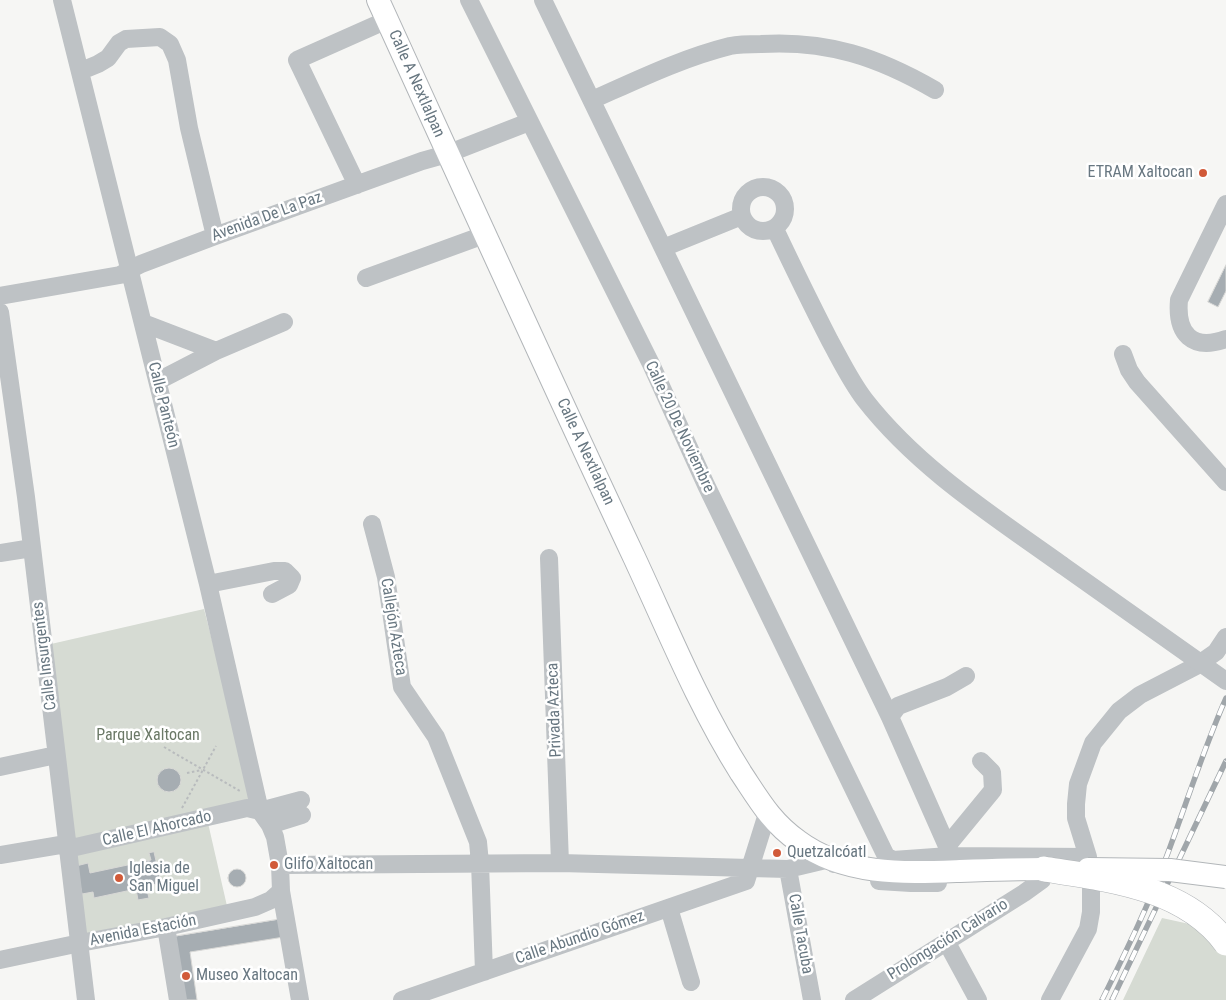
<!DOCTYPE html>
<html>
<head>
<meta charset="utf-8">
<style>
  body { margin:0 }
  canvas { display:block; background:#f6f6f4 }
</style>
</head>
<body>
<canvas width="1226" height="1000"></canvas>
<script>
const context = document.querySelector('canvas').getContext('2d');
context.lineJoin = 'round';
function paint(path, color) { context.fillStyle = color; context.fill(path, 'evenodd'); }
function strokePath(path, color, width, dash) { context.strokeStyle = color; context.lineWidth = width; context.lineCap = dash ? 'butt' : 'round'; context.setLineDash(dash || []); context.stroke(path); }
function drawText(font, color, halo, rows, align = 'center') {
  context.font = font + ' "Roboto Condensed",sans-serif'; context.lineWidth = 5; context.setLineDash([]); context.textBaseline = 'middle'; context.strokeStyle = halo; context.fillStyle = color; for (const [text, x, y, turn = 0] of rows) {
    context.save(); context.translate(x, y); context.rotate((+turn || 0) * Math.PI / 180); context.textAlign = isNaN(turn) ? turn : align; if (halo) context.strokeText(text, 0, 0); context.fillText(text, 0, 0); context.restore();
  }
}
paint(new Path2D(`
  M204 609 253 800 73 841 51 644Z
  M208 823 227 906 84 935 73 855Z
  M1162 918 1226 932V1000H1123Z`), '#d6dbd3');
const building = new Path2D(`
  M1226 265V291L1218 307 1208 302Z
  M157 780a12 12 0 1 1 24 0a12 12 0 1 1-24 0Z
  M154 852 161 883 164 885 165 889 153 884 146 886 149 898 138 900 136 889 94 898 93 892 82 894 76 866 88 863 90 873 151 860 149 853Z
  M228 878a9 9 0 1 1 18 0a9 9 0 1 1-18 0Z
  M282 919 284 937 190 952 197 1000H182L172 937Z`);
paint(building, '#a6adb2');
strokePath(building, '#d8d8d6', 1);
const major = new Path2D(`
  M378 0C463 186 547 372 634 557 668 630 698 705 741 773 759 800 771 822 798 841 845 876 905 873 960 871 988 870 1016 869 1044 869`);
strokePath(major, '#b2b6b9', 24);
strokePath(new Path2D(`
  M164 747 240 791
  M187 773 202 770
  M182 808 216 746`), '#b8bbbd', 2, [2.5, 2.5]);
strokePath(new Path2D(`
  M62 0 208 584 260 811 301 800
  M469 0 651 364 706 485 886 856 893 860 949 856 1088 857
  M543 0 890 717 947 846 949 856
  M81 71 98 64 108 58 119 43 126 39 160 37 170 44 177 60 189 128 215 236
  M592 100C637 80 682 58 730 46 740 44 751 44 761 44 827 40 878 57 935 90
  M357 185 297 60 387 20
  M741 209a22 22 0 1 1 44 0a22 22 0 1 1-44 0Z
  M1226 204 1179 300C1176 334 1192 351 1226 339
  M775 229C793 267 811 304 830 341 841 361 851 382 865 400 918 468 992 515 1062 565
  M663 248 742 216
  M366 278 484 235
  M0 296 120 275 141 264 215 236 422 161 447 154 529 122
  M0 312 26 497 86 1000
  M143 323 216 351
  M1123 354 1129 370 1137 382 1226 482
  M158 381 216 351 284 322
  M372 524 386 577 402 687 436 737 478 842 480 863 484 972
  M0 553 32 548
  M549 558 560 863
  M208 584 274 571H285L292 578 289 585 272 594
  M890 717 898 706 947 687 966 676
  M0 767 56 755
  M270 825 302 815
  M947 846 993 790 992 772 981 761
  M67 849 247 808 260 811 270 825 275 837 280 865 281 891 300 1000
  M0 855 66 844
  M280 865 560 863 788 869 830 859 834 864
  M788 869 812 1000
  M879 881 911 883H938
  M669 908 691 982
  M166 927 178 1000
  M946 941 978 1000
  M0 960 80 943 166 927 255 907 271 900 281 891
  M402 1000 746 881 767 814
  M854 1000 1024 893 1042 880
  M1050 1000 1088 929 1091 912V879L1088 857 1076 818V804L1078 784 1093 743 1119 711 1140 695 1196 666 1216 652 1226 637`), '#bec2c5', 18);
strokePath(major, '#fff', 22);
const rail = new Path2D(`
  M1102 1000C1125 953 1148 907 1166 858 1186 805 1203 750 1226 698
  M1112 1000 1226 761`);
strokePath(rail, '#a0a6aa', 5.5);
strokePath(rail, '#fff', 4, [11]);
const majorBridge = new Path2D(`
  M1088 869 1170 870 1226 877`);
const highwayBridge = new Path2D(`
  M1044 869C1108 879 1185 887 1226 943`);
strokePath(majorBridge, '#b2b6b9', 24, []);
strokePath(highwayBridge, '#b1b5b8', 26, []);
strokePath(new Path2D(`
  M1062 565 1226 681`), '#bec2c5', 18);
strokePath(majorBridge, '#fff', 22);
strokePath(highwayBridge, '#fff', 25);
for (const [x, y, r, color] of [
  [1203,173,5,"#d15a39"],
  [777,853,5,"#d15a39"],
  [274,865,5,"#d15a39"],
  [119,878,5,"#d15a39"],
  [186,976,5,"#d15a39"]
]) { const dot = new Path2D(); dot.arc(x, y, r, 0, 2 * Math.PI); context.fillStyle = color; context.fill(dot); strokePath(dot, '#fff', 2); }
drawText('16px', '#687781', '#fff', [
  ["Calle A Nextlalpan",416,84,66],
  ["Avenida De La Paz",267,217,-20],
  ["Calle Panteón",163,405,76],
  ["Calle 20 De Noviembre",679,427,65],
  ["Calle A Nextlalpan",585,452,65],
  ["Callejón Azteca",393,627,81],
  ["Calle Insurgentes",45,656,-97],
  ["Privada Azteca",555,710,-92],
  ["Calle El Ahorcado",157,829,-13],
  ["Avenida Estación",143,931,-11],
  ["Calle Tacuba",800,934,80],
  ["Calle Abundio Gómez",580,938,-19],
  ["Prolongación Calvario",948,940,-32]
]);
drawText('16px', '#687781', '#fff', [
  ["ETRAM Xaltocan",1193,173,"right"],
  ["Quetzalcóatl",787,853],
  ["Glifo Xaltocan",284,865],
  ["Iglesia de",129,869],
  ["San Miguel",129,887],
  ["Museo Xaltocan",196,976]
], 'left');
drawText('16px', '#6b7967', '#fff', [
  ["Parque Xaltocan",148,736]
]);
</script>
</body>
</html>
